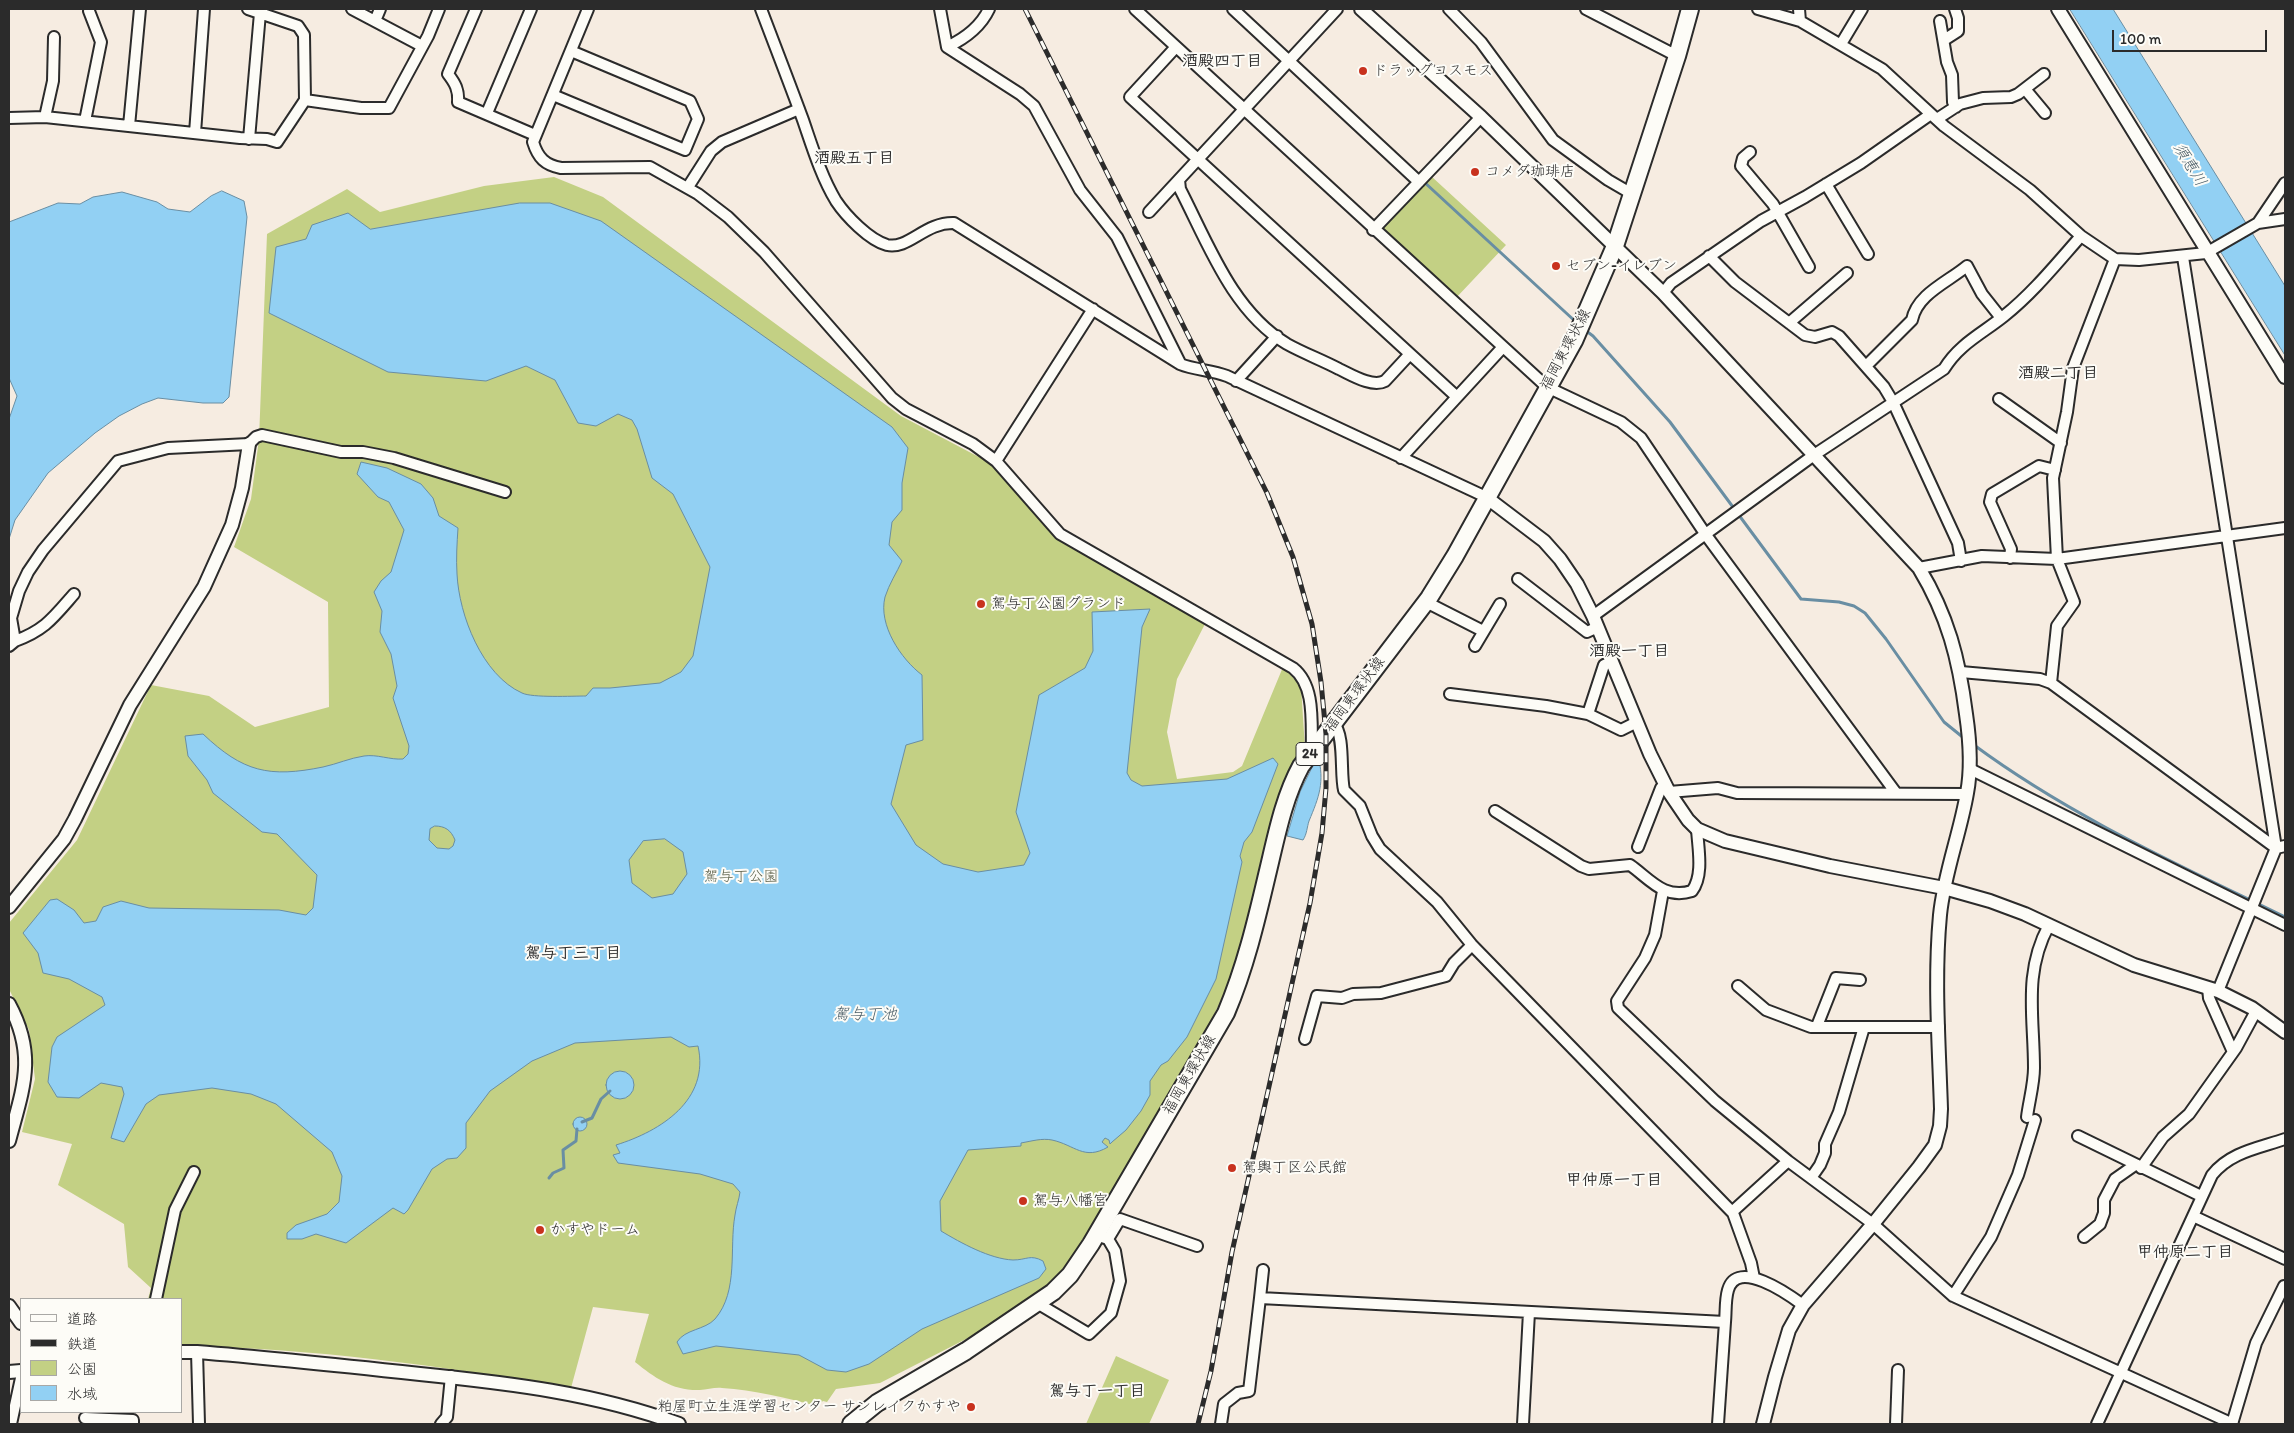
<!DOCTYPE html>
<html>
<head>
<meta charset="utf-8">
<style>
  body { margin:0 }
  #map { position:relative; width:2294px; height:1433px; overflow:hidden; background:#f6ece1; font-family:Itim,"Klee One",sans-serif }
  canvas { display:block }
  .frame { position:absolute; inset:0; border:10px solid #2b2b2b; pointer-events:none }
  .legend { position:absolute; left:20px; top:1298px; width:162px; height:115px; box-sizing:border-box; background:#fdfcf7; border:1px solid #a9a8a5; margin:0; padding:6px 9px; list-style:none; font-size:15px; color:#2b2b2b }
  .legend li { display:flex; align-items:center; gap:10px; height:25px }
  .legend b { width:25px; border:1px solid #a9a8a5 }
  .scale { position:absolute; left:2112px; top:30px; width:155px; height:22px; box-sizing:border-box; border:2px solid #2b2b2b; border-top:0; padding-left:6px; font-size:15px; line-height:18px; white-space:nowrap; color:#2b2b2b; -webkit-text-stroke:4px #fdfcf7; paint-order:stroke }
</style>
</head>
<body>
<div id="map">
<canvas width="2294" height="1433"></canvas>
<div class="frame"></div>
<ul class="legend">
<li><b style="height:6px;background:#fdfcf7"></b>道路</li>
<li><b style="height:6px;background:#2b2b2b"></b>鉄道</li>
<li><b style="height:14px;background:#c3d084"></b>公園</li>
<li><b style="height:14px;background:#92d0f3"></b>水域</li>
</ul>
<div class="scale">100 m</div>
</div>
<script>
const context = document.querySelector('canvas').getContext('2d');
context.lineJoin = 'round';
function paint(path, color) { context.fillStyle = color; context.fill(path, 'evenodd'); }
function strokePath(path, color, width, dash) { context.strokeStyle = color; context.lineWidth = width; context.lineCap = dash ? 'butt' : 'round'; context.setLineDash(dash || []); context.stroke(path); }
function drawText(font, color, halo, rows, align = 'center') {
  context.font = font + ' Itim,"Klee One",sans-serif'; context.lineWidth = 4; context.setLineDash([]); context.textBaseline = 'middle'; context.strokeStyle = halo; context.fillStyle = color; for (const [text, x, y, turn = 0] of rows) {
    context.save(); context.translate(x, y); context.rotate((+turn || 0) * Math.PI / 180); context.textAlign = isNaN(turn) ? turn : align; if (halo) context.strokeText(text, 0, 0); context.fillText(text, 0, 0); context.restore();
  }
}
paint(new Path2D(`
  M1431 176 1506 245 1455 299 1381 230Z
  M554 177 603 197 901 416 994 465 1058 536 1207 620 1177 679 1167 732 1177 779 1233 772 1242 766 1283 667 1301 686 1305 749 1237 966 1194 1057 1088 1240 1052 1286 1015 1314 880 1383 836 1389 827 1402 823 1401 817 1406C786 1398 754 1390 722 1388 715 1387 707 1390 700 1390 673 1391 655 1378 635 1362L649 1314 593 1307 571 1388C442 1366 312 1348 181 1346V1299H148L151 1288 128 1267 124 1224 58 1185 72 1144 22 1132 35 1079 29 1030 9 989V923L77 840 151 685 209 696 255 727 329 707 328 602 234 547 251 499 259 439 267 234 347 189 380 212 484 186Z
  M1116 1356 1169 1380 1149 1424H1086Z`), '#c3d084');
const water = new Path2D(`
  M2070 9H2113L2285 286V355Z
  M222 191 244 201 247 217 229 397 223 403H203L158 398 142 404 119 416 95 433 48 473 15 520 9 539V419L17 396 9 378V222L58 203 80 204 93 197 122 192 157 202 168 209 190 212 211 196Z
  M520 203H550L601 221 892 427 908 448 902 483V510L892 522 889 545 902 561C897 572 889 584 885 597 878 625 901 659 922 675L923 740 906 745 891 804 916 845 943 864 978 872 1024 865 1030 853 1016 812 1039 695 1085 668 1093 651 1092 612 1150 609 1142 627 1127 773 1131 780 1142 786 1227 779 1273 758 1278 764 1252 832 1244 842 1240 856 1242 862 1216 979 1187 1037 1168 1061 1161 1065 1150 1081V1095L1141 1111 1126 1130 1112 1142 1110 1144 1109 1140 1105 1138 1102 1142 1108 1147C1084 1161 1075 1145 1052 1140 1042 1138 1032 1141 1021 1143V1146L968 1150 940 1201 941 1231C961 1243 990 1259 1013 1260 1027 1260 1030 1254 1043 1261L1046 1269 1039 1278 922 1329 869 1364 846 1372 827 1370 799 1355 716 1346 683 1354 677 1342C685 1329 705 1330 715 1319 739 1291 729 1248 735 1215 736 1207 739 1200 740 1192L733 1184 700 1174 618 1163 613 1155 620 1153 616 1145C661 1131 710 1100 698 1046L689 1047 671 1037 575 1043 532 1061 490 1091 466 1123V1148L457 1158 447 1159 432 1169 408 1210 404 1214 393 1208 346 1243 316 1234 302 1239H287V1233L296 1225 327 1214 339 1202 342 1176 332 1152 276 1104 251 1094 212 1088 159 1095 146 1104 124 1142 111 1138 124 1094 122 1087 101 1083 79 1098 57 1097 48 1082 52 1047 57 1037 105 1005 102 997 69 979 43 973 38 953 23 933 50 900 57 899 74 910 84 923 96 921 103 907 121 901 149 908 279 910 306 915 313 908 317 875 277 834 262 832 213 793 207 780 188 756 185 736 203 734C243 772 269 778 323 767 337 764 350 758 364 756 377 754 390 760 403 759L408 754 409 746 393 698 397 686 391 654 380 632 382 611 374 592 381 581 391 572 404 530 389 502 378 497 357 474 361 462 387 468 421 484 433 498 439 516 458 528C457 543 456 559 457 574 459 615 482 675 522 693 532 698 573 696 586 696L593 688H610L660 683 681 672 693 656 710 567 673 494 652 478 637 429 632 420 618 414 596 426 578 423 555 380 526 366 486 381 388 372 269 313 276 247 306 239 312 225 348 213 370 229ZM435 826C445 826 451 830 455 840L453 846 449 849 437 848 429 840 430 829ZM665 839 683 852 687 874 673 894 652 898 632 883 629 860 643 841Z
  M1318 756C1325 782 1319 797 1309 821 1307 827 1307 834 1303 840L1287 836 1300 792Z
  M606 1085a14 14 0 1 1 28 0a14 14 0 1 1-28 0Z
  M573 1124a7 7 0 1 1 14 0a7 7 0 1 1-14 0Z`);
paint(water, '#92d0f3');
strokePath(water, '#698ea3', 1);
strokePath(new Path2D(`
  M1423 181 1577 323
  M1585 330 1593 336 1670 422 1801 599 1839 602 1854 606 1865 613 1886 639 1944 722 1965 739
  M1974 745C2070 816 2179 865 2285 917
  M582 1122 592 1118 601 1099 610 1091
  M549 1178 553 1173 564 1168 563 1150 576 1141 577 1129`), '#698ea3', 3);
const minor = new Path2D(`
  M248 9 298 26 304 35 305 100
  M352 9 422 46
  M476 9 448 74C455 83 459 90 458 102L535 135
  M588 9 533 142C538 158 545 165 561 168L650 167 698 194 728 217 764 252 892 398 906 409 973 444 996 461 1060 534 1293 668C1316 686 1311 724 1312 751
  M761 9C775 46 789 82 803 120 812 146 821 176 836 201 846 216 869 240 887 245 908 250 925 222 954 223L1180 364C1195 370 1211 370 1227 376L1486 497
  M940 9 947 47 1020 94 1034 106 1080 190 1117 237 1180 363
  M1135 9 1547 387 1621 422 1641 438 1706 535 1896 793
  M1233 9 1419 182
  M1449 9 1481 42 1553 140 1608 180 1632 194
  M1586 9 1677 56
  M1758 9 1800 21 1882 69 1944 126 2030 190 2081 236 2115 259 2139 260 2206 253 2258 223 2285 219
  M1799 9 1800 21
  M375 21 380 9
  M1940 21 1947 62 1952 75 1953 102 1956 107
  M1944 40 1958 31V18L1955 9
  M1841 44 1862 9
  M947 47C964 39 981 26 989 9
  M1176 47 1130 97 1457 397
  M2025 89 2045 113
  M553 95 685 150 698 119 690 101 571 51
  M487 113 531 9
  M45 117 53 81 54 37
  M9 118 45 117 240 138 267 139 277 142 305 100 361 108H389L428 36 439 9
  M1937 119 1960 104 1983 98 2011 97 2018 94 2044 74
  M85 121 101 42 89 11
  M129 126 140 9
  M195 133 204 9
  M249 139 260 13
  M1750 152 1743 158 1741 166 1773 204 1809 267
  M1179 180 1180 189C1208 243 1232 311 1287 344 1303 353 1322 360 1339 369 1350 374 1372 388 1385 381L1410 354
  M1826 184 1868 254
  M688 187 711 151 722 142 799 109
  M1149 212 1337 9
  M2258 223 2285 183
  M1373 230 1481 117
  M1709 256 1735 282 1805 335 1815 337 1832 332 1839 336 1884 387 1893 402 1958 543 1961 561
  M2183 257 2276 848 2218 991
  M1663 293 1671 283 1761 221 1805 197 1861 163 1931 114
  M1789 323 1847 273
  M1866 366 1912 320C1917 294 1948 282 1967 266L1982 294 2001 318
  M1236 381 1277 336
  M1999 399 2061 443
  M1401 458 1503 347
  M996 461 1093 309
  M2010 558 2011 549 1990 502 1992 494 2039 466 2055 470
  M1919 568 1982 556 2057 559 2285 528
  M1518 579 1587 632 1598 627
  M1426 602 1483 631
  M1593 616 1814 455 1944 369C1959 344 1983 333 2004 316 2033 293 2057 263 2081 236
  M15 641C45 630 53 618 74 594
  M9 646 15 641 11 618 19 591 28 572 43 550 118 461 168 448 249 444 256 437 262 435 341 452H363L394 458 505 492
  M1475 646 1500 604
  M1961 672 2040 679 2051 683 2276 848 2285 846
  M2051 683 2057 626 2074 602 2057 559 2053 478 2067 412 2073 368 2115 259
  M1450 694 1546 706 1588 714 1621 730 1637 722
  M1588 714 1604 665 1611 662
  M1334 724C1345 735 1340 774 1344 790L1360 806 1372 836 1380 849 1437 902 1472 945 1733 1213 1751 1263 1754 1278
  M1970 769 2285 925
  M1669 792 1718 788 1737 793 1967 794
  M1495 811 1581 866 1589 869 1630 865C1650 879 1664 900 1692 891 1704 875 1698 848 1697 829
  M1638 847 1661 788 1665 785
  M1663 891 1655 935 1645 958 1617 1001 1618 1008 1715 1101 1788 1161 1873 1224 1953 1296 2233 1424
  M1738 986 1766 1010 1811 1027H1939
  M2208 988 2209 998 2233 1052
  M1817 1026 1836 978 1860 980
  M1305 1039 1317 996 1342 998 1353 994 1381 993 1446 976 1454 963 1472 945
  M2027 1117C2029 1101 2034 1084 2034 1068 2034 1016 2023 973 2049 925
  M2078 1136 2201 1196
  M2141 1168 2163 1137 2189 1114 2236 1048 2256 1011
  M1811 1178 1820 1165 1825 1153V1144L1839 1112 1864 1027
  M1732 1212 1788 1161
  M2193 1216 2285 1259
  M2084 1237 2100 1224 2104 1213V1200L2115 1179 2135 1165
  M1108 1239 1120 1219 1197 1246
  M1953 1296 1991 1237 2018 1175 2035 1120
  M1260 1298 1263 1270
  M156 1299 175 1210 194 1172
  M1037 1303 1089 1334 1111 1313 1120 1281 1115 1251 1108 1239 1096 1235
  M197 1352 199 1424
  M85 1418 133 1420V1424
  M11 1424 21 1378
  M441 1424 447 1417 451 1376
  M1221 1424 1224 1404 1238 1393 1249 1391 1260 1298 1725 1322C1726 1312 1725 1300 1728 1290 1737 1258 1788 1294 1803 1305
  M1523 1424 1529 1312
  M1718 1424 1725 1322
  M1896 1424 1898 1370
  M2097 1424 2212 1175C2230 1152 2259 1148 2285 1139
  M2232 1424 2256 1343 2284 1286H2285`);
const tertiary = new Path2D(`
  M1361 9 1481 117 1663 293 1919 568C1948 616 1959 659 1966 714 1970 741 1972 767 1967 793 1960 834 1944 874 1940 915 1934 979 1939 1045 1941 1109L1940 1126 1935 1145 1919 1167 1873 1224 1803 1305 1789 1330 1775 1377 1763 1424
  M2058 9 2285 377
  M1486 497 1544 541 1560 559 1577 584 1593 616 1650 754 1669 792 1688 820 1697 829 1725 841 1830 866 1944 888 1990 901 2025 914 2134 965 2218 991 2252 1008 2285 1032
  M9 907 64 839 75 819 130 705 204 587 232 525 242 488 249 444
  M9 1004C37 1056 23 1088 9 1141
  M9 1306 21 1323
  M181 1352H197C272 1358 346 1366 420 1374 508 1383 595 1393 679 1424
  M9 1372 21 1371`);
const primary = new Path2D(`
  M851 1424 877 1403 966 1351 1053 1292 1070 1275 1091 1244 1226 1013C1245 968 1256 922 1267 875 1276 838 1283 799 1301 766L1429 598 1455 556 1574 341 1615 246 1677 56 1690 9`);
strokePath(minor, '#2b2b2b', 14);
strokePath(tertiary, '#2b2b2b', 16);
strokePath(primary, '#2b2b2b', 20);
strokePath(minor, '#fdfcf7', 10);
strokePath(tertiary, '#fdfcf7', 12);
strokePath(primary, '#fdfcf7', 16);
const rail = new Path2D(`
  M1025 9 1267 493 1293 557 1312 624 1321 682 1326 734V788L1322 833 1310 903 1232 1252 1211 1371 1198 1424`);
strokePath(rail, '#2b2b2b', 5);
strokePath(rail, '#fdfcf7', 3, [9]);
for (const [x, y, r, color] of [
  [1363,71,5,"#c8321e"],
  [1475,172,5,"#c8321e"],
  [1556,266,5,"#c8321e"],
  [981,604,5,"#c8321e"],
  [1232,1168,5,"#c8321e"],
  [1023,1201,5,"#c8321e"],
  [540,1230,5,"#c8321e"],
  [971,1407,5,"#c8321e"]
]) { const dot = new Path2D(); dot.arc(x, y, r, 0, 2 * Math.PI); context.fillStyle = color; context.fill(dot); strokePath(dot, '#fdfcf7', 2); }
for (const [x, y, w] of [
  [1310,754,28]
]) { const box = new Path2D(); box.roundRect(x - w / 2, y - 11.5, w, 23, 4); context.fillStyle = '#fdfcf7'; context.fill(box); strokePath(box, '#2b2b2b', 1); }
drawText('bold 14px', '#2b2b2b', null, [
  ["24",1310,754]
]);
drawText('15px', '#2b2b2b', '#fdfcf7', [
  ["ドラッグコスモス",1373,71],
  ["コメダ珈琲店",1485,172],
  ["セブン-イレブン",1566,266],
  ["駕与丁公園グランド",991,604],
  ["駕輿丁区公民館",1242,1168],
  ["駕与八幡宮",1033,1201],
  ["かすやドーム",550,1230],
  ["粕屋町立生涯学習センター サンレイクかすや",961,1407,"right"]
], 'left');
drawText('15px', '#2b2b2b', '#fdfcf7', [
  ["福岡東環状線",1566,350,-62],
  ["福岡東環状線",1355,695,-53],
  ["福岡東環状線",1190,1075,-60]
]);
drawText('15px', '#595d46', '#fdfcf7', [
  ["駕与丁公園",741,877]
]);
drawText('bold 16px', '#2b2b2b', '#fdfcf7', [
  ["酒殿四丁目",1222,62],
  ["酒殿五丁目",854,159],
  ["酒殿二丁目",2058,374],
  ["酒殿一丁目",1629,652],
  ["駕与丁三丁目",573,954],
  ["甲仲原一丁目",1614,1181],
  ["甲仲原二丁目",2185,1253],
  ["駕与丁一丁目",1097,1392]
]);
drawText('italic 16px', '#4a5d67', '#fdfcf7', [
  ["須恵川",2189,165,58],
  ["駕与丁池",865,1015]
]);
</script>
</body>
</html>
